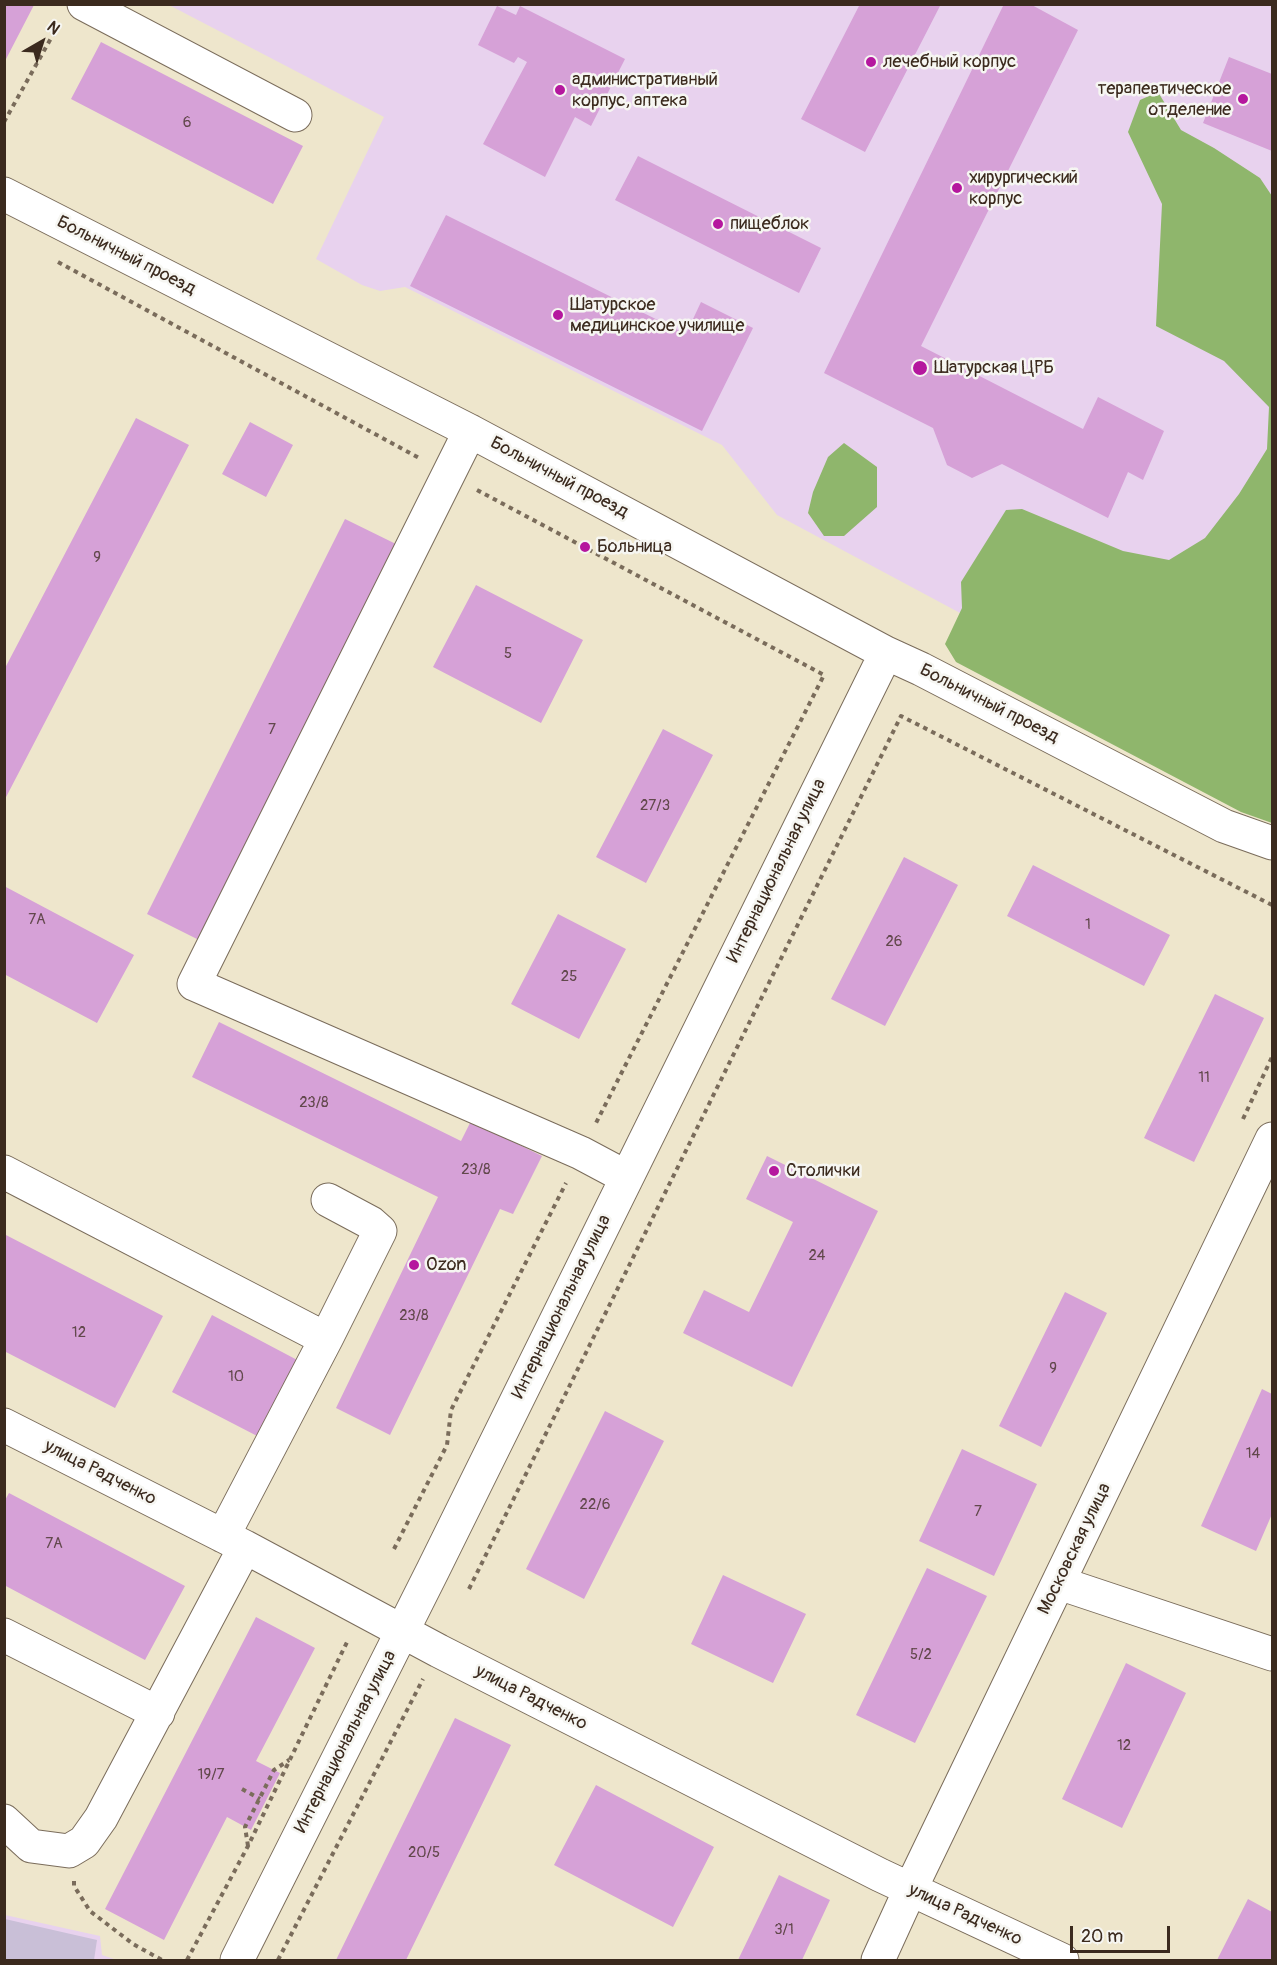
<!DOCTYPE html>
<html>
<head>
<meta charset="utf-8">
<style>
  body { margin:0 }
  #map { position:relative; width:1277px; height:1965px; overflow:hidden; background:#eee6cc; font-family:Pangolin,sans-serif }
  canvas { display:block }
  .frame { position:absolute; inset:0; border:6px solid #3b2a1e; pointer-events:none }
  .north { position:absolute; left:12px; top:12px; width:60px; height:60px; -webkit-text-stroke:4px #f6f6f2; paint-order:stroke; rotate:39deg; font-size:16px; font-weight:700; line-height:24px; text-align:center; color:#3b2a1e }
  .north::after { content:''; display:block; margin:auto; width:21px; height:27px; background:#3b2a1e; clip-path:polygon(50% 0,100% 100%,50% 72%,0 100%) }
  .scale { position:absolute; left:1070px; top:1926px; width:100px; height:27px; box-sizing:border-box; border:3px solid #3b2a1e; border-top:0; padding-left:8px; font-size:18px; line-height:21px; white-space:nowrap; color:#3b2a1e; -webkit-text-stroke:4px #f6f6f2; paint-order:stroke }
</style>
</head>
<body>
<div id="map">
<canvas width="1277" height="1965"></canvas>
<div class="frame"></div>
<div class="north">N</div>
<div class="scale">20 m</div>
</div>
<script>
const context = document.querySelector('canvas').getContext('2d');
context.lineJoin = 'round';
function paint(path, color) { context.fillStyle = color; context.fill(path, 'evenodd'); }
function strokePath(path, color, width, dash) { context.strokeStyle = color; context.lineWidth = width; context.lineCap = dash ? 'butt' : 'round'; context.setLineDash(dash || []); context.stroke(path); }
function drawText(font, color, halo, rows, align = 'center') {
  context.font = font + ' Pangolin,sans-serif'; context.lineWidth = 5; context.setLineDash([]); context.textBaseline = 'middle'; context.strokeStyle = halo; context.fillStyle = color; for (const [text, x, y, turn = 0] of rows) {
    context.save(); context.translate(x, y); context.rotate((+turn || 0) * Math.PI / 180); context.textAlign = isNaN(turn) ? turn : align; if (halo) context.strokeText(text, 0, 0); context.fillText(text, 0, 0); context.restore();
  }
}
paint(new Path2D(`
  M169 5H1272V780L777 515 722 445 405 287 380 291 362 285 316 259 384 117Z
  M5 1915 100 1936 102 1955 117 1960H5Z`), '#e8d2ee');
paint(new Path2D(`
  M5 1919 97 1940 94 1960 5 1959Z`), '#c9bfd7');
paint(new Path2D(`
  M1158 92 1181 130 1214 148 1260 178 1272 196V823L1241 812 956 662 945 644 962 608 961 582 1006 510 1022 509 1123 551 1169 560 1205 538 1239 494 1267 449 1269 407 1224 361 1156 326 1162 204 1128 132 1140 100Z
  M844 443 877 467V507L844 536H824L808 513 813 492 828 457Z`), '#8fb66c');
paint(new Path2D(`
  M4 4 34 5 4 63Z
  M860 4H941L865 152 801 119Z
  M1004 4H1030L1078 30 921 346 1083 429 1098 397 1164 431 1143 480 1128 472 1108 518 1002 464 972 478 947 465 933 428 824 373Z
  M497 6 516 15 520 6 625 59 591 126 575 117 545 177 483 144 527 62 518 57 514 63 478 45Z
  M101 42 303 146 273 204 71 99Z
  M1229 57 1272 74V151L1203 123Z
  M638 156 821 248 799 293 615 200Z
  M446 215 686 334 701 302 753 328 702 431 410 286Z
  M136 418 189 445 4 801V670Z
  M250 422 293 445 266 497 222 474Z
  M345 519 398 545 199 940 147 914Z
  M476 585 583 640 541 723 433 667Z
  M663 729 713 755 646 883 596 857Z
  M904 857 958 885 885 1026 831 999Z
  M1033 865 1170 935 1144 986 1007 916Z
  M4 886 134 955 97 1023 4 974Z
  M558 914 626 949 579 1039 511 1004Z
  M1215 994 1264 1018 1194 1162 1144 1138Z
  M219 1022 461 1141 471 1121 542 1156 513 1214 500 1209 390 1435 336 1408 438 1197 192 1077Z
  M767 1156 878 1211 792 1387 683 1333 704 1290 749 1312 793 1222 746 1199Z
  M4 1234 163 1316 115 1408 4 1351Z
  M1065 1292 1107 1313 1041 1447 999 1426Z
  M212 1315 301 1362 261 1438 172 1392Z
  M1262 1389 1272 1394V1514L1256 1551 1201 1526Z
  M605 1411 664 1441 584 1599 526 1569Z
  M962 1449 1037 1484 994 1576 919 1541Z
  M9 1493 185 1586 145 1660 4 1585V1502Z
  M927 1568 987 1596 915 1743 856 1715Z
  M723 1575 806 1614 773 1683 691 1644Z
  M256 1617 315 1648 256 1761 280 1773 251 1830 227 1817 164 1940 105 1909Z
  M1126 1663 1186 1693 1122 1828 1062 1799Z
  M455 1718 511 1745 406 1960H336Z
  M596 1785 714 1847 673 1927 554 1865Z
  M779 1875 830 1900 802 1960H738Z
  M1248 1899 1272 1912V1960H1217Z`), '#d6a1d7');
const minor = new Path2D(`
  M84 4 295 115
  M4 194 470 431 886 653 921 669 1224 826 1272 843
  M470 431 194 984 581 1153 626 1177
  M4 1172 326 1339 223 1536
  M326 1339 380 1231 371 1223 328 1200
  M4 1425 245 1547 439 1651 880 1875 1062 1960
  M1059 1583 1272 1654
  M4 1635 158 1713
  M4 1821 31 1846 69 1851 84 1842 101 1818 245 1547
  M237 1960 433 1570 886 653
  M878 1960 910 1890 1272 1139`);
strokePath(minor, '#7a6c5b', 35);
strokePath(new Path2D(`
  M4 122 59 24
  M58 262 421 459
  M477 490 824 675 596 1123
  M1243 1119 1272 1057
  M394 1549 447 1445 451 1410 566 1183
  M469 1589 901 716 1272 905
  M242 1789 260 1799
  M248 1846 245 1827 274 1770 289 1760
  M74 1881V1886L90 1911 133 1944 162 1960
  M187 1960 248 1846 348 1640
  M278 1960 423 1679`), '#7a6c5b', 4, [4.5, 4.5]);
strokePath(minor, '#fff', 33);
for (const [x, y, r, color] of [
  [871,62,6,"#b5179e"],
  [560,90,6,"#b5179e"],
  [1243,99,6,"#b5179e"],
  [957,188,6,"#b5179e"],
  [718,224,6,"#b5179e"],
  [558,315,6,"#b5179e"],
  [920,368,8,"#b5179e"],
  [585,547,6,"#b5179e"],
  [774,1171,6,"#b5179e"],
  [414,1265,6,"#b5179e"]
]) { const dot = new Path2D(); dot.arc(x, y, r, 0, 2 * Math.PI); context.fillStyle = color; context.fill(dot); strokePath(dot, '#f6f6f2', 2); }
drawText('15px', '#62484c', null, [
  ["6",187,123],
  ["9",97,558],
  ["5",508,654],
  ["7",272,730],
  ["27/3",655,806],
  ["7А",37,920],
  ["1",1088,925],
  ["26",894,942],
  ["25",569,977],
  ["11",1204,1078],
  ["23/8",314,1103],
  ["23/8",476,1170],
  ["24",817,1256],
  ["23/8",414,1316],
  ["12",79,1333],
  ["9",1053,1369],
  ["10",236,1377],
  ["14",1253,1454],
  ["22/6",595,1505],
  ["7",978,1512],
  ["7А",54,1544],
  ["5/2",921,1655],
  ["12",1124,1746],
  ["19/7",211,1775],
  ["20/5",424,1853],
  ["3/1",784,1930]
]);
drawText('18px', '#3b2a1e', '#f6f6f2', [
  ["лечебный корпус",883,62],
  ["административный",572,80],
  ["корпус, аптека",572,101],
  ["терапевтическое",1231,89,"right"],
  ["отделение",1231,110,"right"],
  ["хирургический",969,178],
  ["корпус",969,199],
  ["пищеблок",730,224],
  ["Шатурское",570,305],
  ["медицинское училище",570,326],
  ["Шатурская ЦРБ",934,368],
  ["Больница",597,547],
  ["Столички",786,1171],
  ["Ozon",426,1265]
], 'left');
drawText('18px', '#3b2a1e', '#f6f6f2', [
  ["Больничный проезд",126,256,27],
  ["Больничный проезд",559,478,28],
  ["Больничный проезд",989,704,27],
  ["Интернациональная улица",777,871,-64],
  ["Интернациональная улица",562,1307,-64],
  ["улица Радченко",100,1473,27],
  ["Московская улица",1075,1549,-64],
  ["улица Радченко",531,1698,27],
  ["Интернациональная улица",346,1742,-63],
  ["улица Радченко",965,1915,25]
]);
</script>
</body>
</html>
